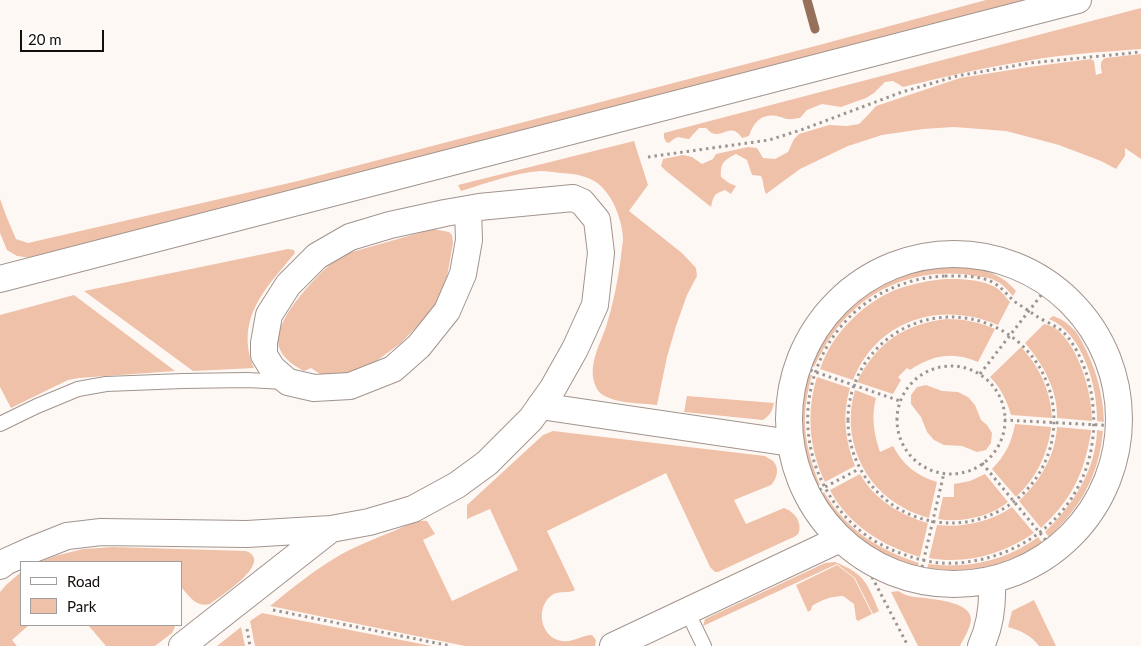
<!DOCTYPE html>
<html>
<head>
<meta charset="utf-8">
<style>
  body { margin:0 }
  #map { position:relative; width:1141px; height:646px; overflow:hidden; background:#fef8f5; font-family:Lato,sans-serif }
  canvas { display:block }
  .legend { position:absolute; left:20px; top:561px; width:162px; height:65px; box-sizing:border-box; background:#fff; border:1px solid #a09f9d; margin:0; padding:6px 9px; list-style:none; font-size:15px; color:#120e0b }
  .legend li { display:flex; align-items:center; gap:10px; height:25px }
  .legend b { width:25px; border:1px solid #a09f9d }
  .scale { position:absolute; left:20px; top:30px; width:84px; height:22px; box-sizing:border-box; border:2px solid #120e0b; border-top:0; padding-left:6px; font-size:15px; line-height:18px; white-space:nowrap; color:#120e0b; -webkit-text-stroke:4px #fff; paint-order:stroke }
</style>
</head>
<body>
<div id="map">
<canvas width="1141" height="646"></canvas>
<ul class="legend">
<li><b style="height:6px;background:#fff"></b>Road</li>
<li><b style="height:14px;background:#f0c1a9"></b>Park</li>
</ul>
<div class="scale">20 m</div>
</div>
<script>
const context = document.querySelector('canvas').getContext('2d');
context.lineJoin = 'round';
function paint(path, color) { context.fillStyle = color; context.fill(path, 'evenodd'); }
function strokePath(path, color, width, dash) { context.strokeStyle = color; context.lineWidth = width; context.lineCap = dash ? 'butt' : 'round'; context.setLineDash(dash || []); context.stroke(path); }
paint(new Path2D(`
  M986 0H1032L31 258 17 256 7 250 0 233V199L7 218 16 239 28 243 298 181 823 44Z
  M1141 8V49C1103 52 1064 54 1027 61 985 67 944 77 903 87L893 81 885 82 874 93 866 98 841 107 822 104 807 110 800 118C796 118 791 120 788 119 784 119 783 117 780 117 763 112 754 121 749 136L742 138C732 124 727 134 716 134 712 134 709 131 706 128H699L689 139C678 138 679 134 669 143L666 142 664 138V133Z
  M1141 54V159L1125 148V156L1116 169 1101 161 1059 145 1006 131 954 127 923 129 882 135 848 146 800 169 766 194C763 188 764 182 761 176L752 175 747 160 736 154C724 160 720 163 721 177L729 183 736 186 731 194 725 190C714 194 714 195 711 207L666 171 661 166 663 159 683 155 692 157 702 164 713 159 716 154 748 147 757 148 763 158 775 159 788 152 794 139 799 134 829 125 847 126 859 124 868 115 876 106 960 78 1029 67 1091 59 1094 61 1096 75 1102 73C1101 67 1099 62 1105 58Z
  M634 141 648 185 629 211 682 253 696 268 697 276 687 295 676 326 667 357 657 405C641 403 606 404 597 389 586 368 599 347 606 327 613 304 618 281 621 257 621 251 623 244 623 238 622 225 618 211 611 199 599 178 582 174 560 173 554 172 547 171 541 171 514 173 487 183 461 191L458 185Z
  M433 229 449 232 452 235 453 243 445 289 428 315 401 343 375 362 345 374 323 376 311 368 304 371C292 365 277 354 278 339 278 316 319 272 337 259 342 256 347 254 352 252Z
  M288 249 294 250 295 253C266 288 234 319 254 368L193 371 84 291Z
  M944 267C973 268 997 268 1016 291L1013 296C1008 291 1003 284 996 281 990 277 981 277 974 276 933 268 887 280 856 308 837 324 825 344 814 367L808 365C836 303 878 274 944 267Z
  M945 279C960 279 979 279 993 286 1000 289 1005 296 1010 302L998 325C940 300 877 320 853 380L820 369C824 358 829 347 836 338 854 313 881 292 911 285 922 282 933 280 945 279Z
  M74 295 175 371 79 378 68 380 11 408 0 387V315Z
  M1053 316C1059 318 1067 322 1072 328 1077 332 1080 338 1083 344 1096 368 1103 394 1104 422L1097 421C1098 388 1083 333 1049 319Z
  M947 319C964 319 979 322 995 329L978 362C953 351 932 355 910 370L907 368 898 377 901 380 893 394 857 382C876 343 904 324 947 319Z
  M1044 324C1048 325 1052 326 1055 328 1079 346 1092 392 1092 421L1057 418C1058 390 1043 364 1025 343Z
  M1021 347C1039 366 1051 391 1052 418L1011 415C1007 401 1001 388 990 377Z
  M806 373 812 375C800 417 804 445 820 485L815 487C795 454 795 409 806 373Z
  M817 377 850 388C842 416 845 439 855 466L825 482C809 449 806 412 817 377Z
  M926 385 942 391 958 392 968 397 975 405 981 420 987 425 992 433 991 443 986 450 977 452 962 446 944 445 934 440 927 432 921 417 911 404V395L917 387Z
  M855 390 876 398C871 417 874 434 880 452L893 446C903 465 917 476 937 482L929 518C920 515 912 513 904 508 862 486 841 436 855 390Z
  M687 396 774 403C772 412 770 415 763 420L684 412Z
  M1015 424 1051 427V429C1047 456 1036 478 1016 497L992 469C1005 456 1012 442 1015 424Z
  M1057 427 1091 430V432C1084 474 1072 499 1041 528L1019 501C1040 481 1055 457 1057 427Z
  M1097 430 1103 431C1099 475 1081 507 1049 537L1045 532C1073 505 1096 470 1097 430Z
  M553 431 765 456C766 457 772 460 773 461 780 468 777 479 771 485L734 500 746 524 784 508C786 509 790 510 791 512 798 516 802 527 798 534 795 537 791 538 787 540L718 572H715L710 567 666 473 547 531 575 590C567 594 560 590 552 595 535 607 540 638 562 641 572 643 582 635 592 635L596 640 595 646H465L270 606C291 589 312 572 335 558 353 547 374 539 394 531 403 527 417 519 427 521L435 534 423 540 452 601 518 570 490 509 467 519V505L543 435Z
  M860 474C875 500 900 515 928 523L920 557C883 546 848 525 830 490Z
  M985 474 1008 502C990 517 961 523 938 519L943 497H954V484L970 481Z
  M824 492C846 530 879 550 919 563L917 569C876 556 841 534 819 496Z
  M1012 507 1034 533C1003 554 966 565 929 558L937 525C963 528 990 522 1012 507Z
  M1038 537 1042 542C1008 567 967 576 927 570L928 564C967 569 1006 561 1038 537Z
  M113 547 246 551C275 562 219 597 210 604 196 608 189 596 181 587V562H39L55 556 83 549Z
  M835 562C865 574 867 583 879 611L873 614 855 578 837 564 703 626 705 619 825 563Z
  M837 565 854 578 872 614 858 621 856 619 854 604 843 596C832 596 821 600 812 606L811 610 808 612 796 585Z
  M21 572V625H29L12 640 17 646H0V592L6 585Z
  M898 591C902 593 905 595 909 596 923 599 972 599 971 620 970 629 964 638 960 646H918L891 592Z
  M1034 600 1056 646H1039C1031 635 1021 631 1008 627L1012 611Z
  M262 613 432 646H255L250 621Z
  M88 625H174L175 627 172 633 155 646H106Z
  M241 627 245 646H217Z`), '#f0c1a9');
strokePath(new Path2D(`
  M807 0 815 29`), '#97705b', 9);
const lane = new Path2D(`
  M0 424 37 406 78 389 106 384 183 381 247 380 285 382
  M687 611 704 646`);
const street = new Path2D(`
  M789 419a165 165 0 1 1 330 0a165 165 0 1 1-330 0Z
  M0 279 1078 0
  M540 406 791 443
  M0 566 5 562 34 549 67 536 101 532 247 534 331 529 369 522 413 509 457 485 487 463 531 419 553 388 575 349 595 305 601 253 597 220 582 202 573 198 479 207 445 213 390 225 350 237 317 256 288 285 269 315 264 343V355L272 368 288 382 314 388 350 386 393 369 419 346 447 311 463 274 469 240 468 209
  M182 646 331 529
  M613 646 840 539
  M981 646C991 625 993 603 992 580`);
strokePath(lane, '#a1948d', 16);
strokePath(street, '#a1948d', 28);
strokePath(new Path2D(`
  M648 157 769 140 801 130 902 92 957 76 1030 63 1141 52
  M945 276C961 276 980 275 994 283 1003 288 1009 298 1018 304 1027 309 1035 316 1045 321 1053 325 1060 328 1067 336 1082 355 1091 382 1093 407 1101 491 1041 556 958 563 934 565 910 558 888 548 855 533 830 504 817 470 788 393 829 305 909 282 921 278 933 277 945 276Z
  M848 420a103 103 0 1 1 206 0a103 103 0 1 1-206 0Z
  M798 366 900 401
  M897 420a54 54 0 1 1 108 0a54 54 0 1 1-108 0Z
  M980 374 1049 285
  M1004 420 1119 426
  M982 463 1054 550
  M808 496 859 469
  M872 577 908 646
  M919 580 944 473
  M273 610 451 646
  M247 629 250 646`), '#9a9592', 3, [2.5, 4]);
strokePath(lane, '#fff', 14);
strokePath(street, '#fff', 26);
</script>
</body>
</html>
